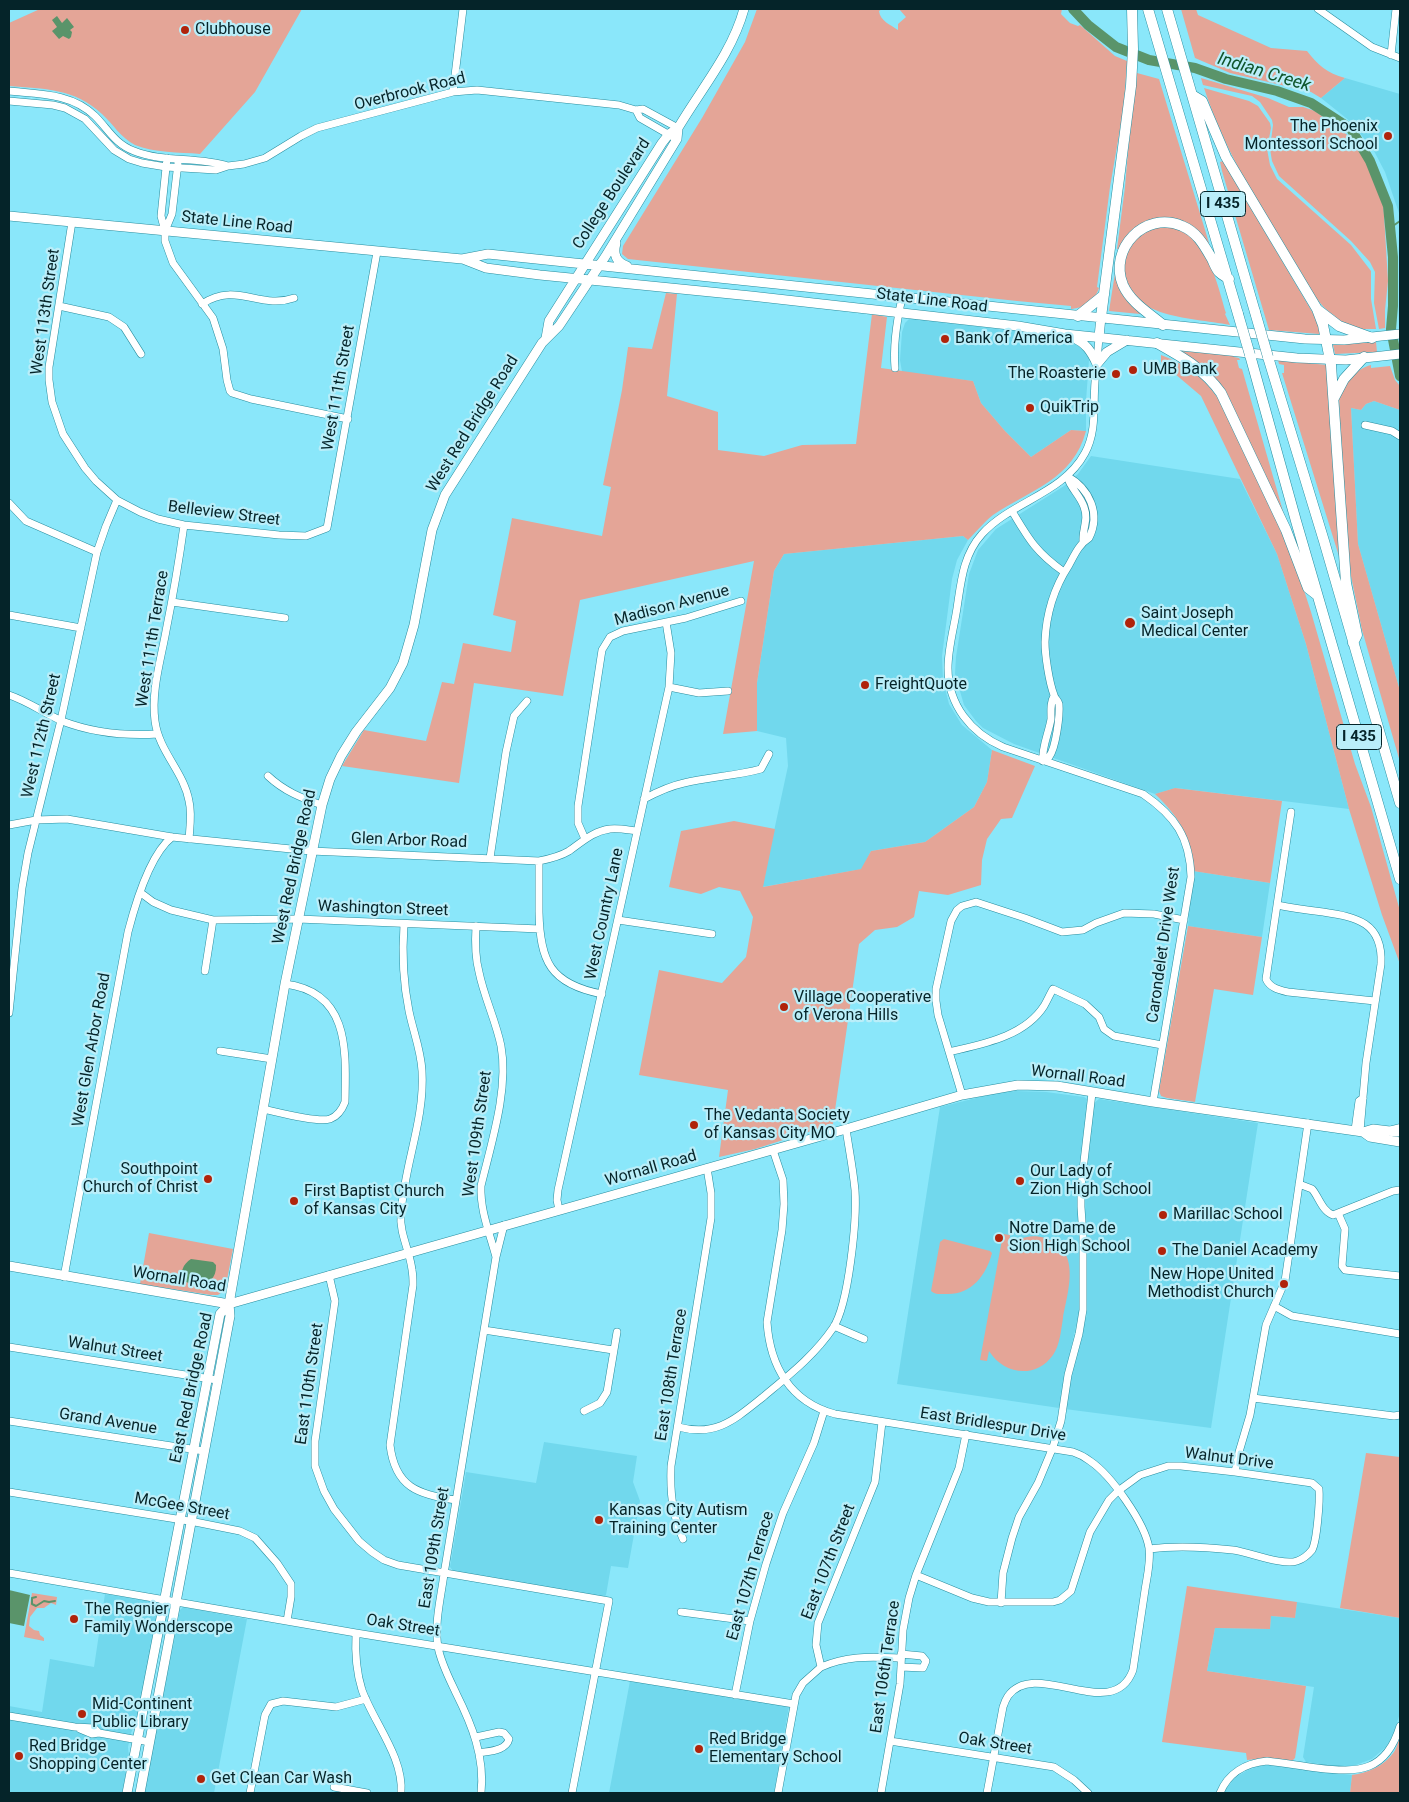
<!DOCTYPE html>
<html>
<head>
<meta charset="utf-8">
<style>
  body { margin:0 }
  #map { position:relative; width:1409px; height:1802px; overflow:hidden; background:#8ae7fa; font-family:Roboto,sans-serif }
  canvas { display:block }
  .frame { position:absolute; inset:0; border:10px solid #052429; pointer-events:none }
</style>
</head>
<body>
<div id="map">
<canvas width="1409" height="1802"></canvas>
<div class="frame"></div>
</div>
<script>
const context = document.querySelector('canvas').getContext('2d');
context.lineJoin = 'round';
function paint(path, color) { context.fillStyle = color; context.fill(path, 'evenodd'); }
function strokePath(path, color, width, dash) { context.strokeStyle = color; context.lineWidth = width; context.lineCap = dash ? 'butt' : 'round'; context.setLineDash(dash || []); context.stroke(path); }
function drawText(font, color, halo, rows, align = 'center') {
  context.font = font + ' Roboto,sans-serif'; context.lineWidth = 4.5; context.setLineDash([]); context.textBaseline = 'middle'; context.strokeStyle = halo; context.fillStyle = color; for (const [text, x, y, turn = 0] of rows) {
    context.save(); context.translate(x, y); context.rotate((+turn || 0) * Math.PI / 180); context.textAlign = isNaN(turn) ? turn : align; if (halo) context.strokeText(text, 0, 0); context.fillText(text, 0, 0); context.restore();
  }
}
paint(new Path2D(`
  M1345 78 1400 94V216L1385 172 1374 151 1351 122 1321 98Z
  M909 319H916L1022 332 1037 336 1061 338 1074 342 1087 354 1089 360 1086 401V431L1071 430 1031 457 1005 431 981 403 973 381 902 372 900 360 902 332 905 323Z
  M1374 401 1400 410V691L1358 544 1351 408 1361 410 1366 404Z
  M1091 456 1240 479 1277 554 1306 644 1349 809 1176 788 1155 794 1014 744 983 728 976 721 964 705 955 674 956 657 969 574 978 550 996 529 1064 486 1078 474Z
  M963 536 968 540 957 560 952 579 942 656 943 680 949 704 962 725 992 750 987 782 974 807 925 842 871 851 862 869 762 887 788 766 786 738 757 731V683L774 571 784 554Z
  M1193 871 1270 883 1262 937 1188 926Z
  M1015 1091 1046 1092 1084 1097 1087 1099 1088 1102 1079 1177 1080 1308 1065 1375 1059 1408 897 1384 940 1107 996 1093Z
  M1099 1099 1258 1123 1211 1428 1065 1409 1071 1375 1087 1314 1085 1198 1088 1149 1094 1103Z
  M544 1442 637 1456 633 1482 640 1501 628 1568 611 1566 606 1595 603 1598 453 1571 450 1567 466 1472 536 1483Z
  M105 1594 161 1603 167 1608 168 1613 152 1685 131 1733 128 1747 129 1757 122 1793H9V1706L42 1712 50 1659 94 1667Z
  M1297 1602 1400 1618V1713L1394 1732 1386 1747 1372 1759 1356 1765 1340 1767 1306 1762 1303 1757 1314 1687 1207 1671 1215 1628 1270 1629 1271 1616 1295 1618Z
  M183 1607 247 1619 214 1793H144L180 1610Z
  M630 1681 789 1706 774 1793H609Z
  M1271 1765 1352 1775 1350 1793H1224L1227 1787 1236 1777 1248 1770 1260 1766Z`), '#71d8ed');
paint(new Path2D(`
  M40 9H302L255 92 200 154C179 152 154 153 135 145 121 138 113 124 102 114 74 88 44 89 9 86V23Z
  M757 9H882L879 11C880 21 891 25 898 30V24L906 17 899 9H1062L1061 14 1070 23 1078 26 1080 25 1115 56 1127 61 1124 106 1110 187 1097 287 1099 288C1095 301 1084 308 1071 309V306L1017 301 628 259 622 254 623 246 702 118 745 42Z
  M1181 9H1196L1198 15 1271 48 1307 51C1318 65 1327 73 1345 78L1321 98 1311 92 1230 73 1195 58Z
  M1137 73 1159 79 1209 243 1208 244 1201 237 1157 220 1119 249H1117L1125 187 1128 151Z
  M1201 78 1268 98 1289 107H1303L1315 111 1350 137 1356 144 1377 182 1383 199 1388 281 1385 310V328L1379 329 1374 303 1375 272 1370 262 1351 241 1279 176 1272 161 1270 149 1273 125 1272 120 1260 102 1252 96 1203 85Z
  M1204 88 1249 101 1258 106 1270 123 1271 128 1267 149 1270 165 1277 179 1351 245 1371 271V299L1376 329H1357L1333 318 1335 316C1315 304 1307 280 1294 261 1258 204 1225 152 1204 88Z
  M1223 161 1317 320 1319 330V334L1269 330 1222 171 1220 162Z
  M1160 226C1205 225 1216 279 1226 313L1225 314 1230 325C1190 317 1119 319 1125 262 1128 239 1141 233 1160 226Z
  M1115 273 1117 274 1142 312 1140 314 1109 311Z
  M666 293 677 294 667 396 718 412V450L764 456 802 445 856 444 872 314 887 317 881 368 973 381 981 403 1005 431 1031 457 1071 430 1086 431C1073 480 1030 490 993 515 984 522 976 532 968 540L963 536 784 554 774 571 757 683V731L723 734 754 561 580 600 563 696 474 683 459 783 342 766 364 730 426 741 442 682 454 684 463 643 511 652 516 621 493 615 512 518 602 536 611 487 603 485 622 390 628 347 652 349Z
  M1376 342 1377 352 1335 354 1333 345Z
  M1180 351 1233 355 1234 357 1239 358 1240 360H1237L1239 368 1242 369 1285 518 1231 407Z
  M1161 355C1188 366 1203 376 1220 401L1291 550 1311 612 1355 764 1371 807 1400 911V964L1382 915 1349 809 1306 644 1277 554 1201 396 1161 362Z
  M1278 360 1327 365 1342 566 1282 373H1284V365L1279 364Z
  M1371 365V368L1390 366 1395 380 1400 386V410L1374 401 1366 404 1361 410 1351 408 1358 544 1400 691V762L1362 630 1351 576 1343 485 1339 398C1342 383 1356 369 1371 365Z
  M992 750 1035 766 1012 818 1001 819 987 839 982 860 981 885 948 895 919 891 914 917 897 927 875 930 859 944 833 1124 755 1149 719 1157 728 1090 639 1075 659 970 722 983 746 957 753 917 740 891 719 887 701 894 669 887 681 831 734 821 775 829 763 887 861 869 871 851 925 842 974 807 987 782Z
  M1175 788 1282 801 1270 883 1193 871C1192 837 1179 817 1155 794Z
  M1188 926 1262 937 1253 995 1214 989 1195 1102 1167 1098 1161 1096 1159 1091Z
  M149 1233 233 1249 225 1290 218 1295H211L140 1284Z
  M1003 1234 1010 1235 1009 1246C1019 1237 1032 1234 1045 1238 1082 1250 1068 1290 1063 1318 1061 1330 1060 1345 1053 1355 1036 1379 1004 1375 989 1351L987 1361 980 1360Z
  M944 1239 990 1251 992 1253C986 1276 971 1295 946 1294 940 1294 935 1295 931 1291L940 1242Z
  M1366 1453 1400 1457V1618L1340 1608Z
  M1187 1586 1297 1602 1295 1618 1271 1616 1270 1629 1215 1628 1207 1671 1306 1686 1295 1758 1292 1761 1266 1758 1247 1760 1246 1753 1162 1742Z
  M32 1593 57 1597 56 1605 51 1603 44 1608H37L30 1617 29 1626 34 1630 39 1631 40 1635 44 1638V1641L24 1637Z
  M1400 1737V1793H1350L1352 1775C1368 1773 1384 1766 1394 1752 1397 1748 1398 1741 1400 1737Z`), '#e4a597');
paint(new Path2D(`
  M57 16 62 23 67 18 74 27 70 30 72 32 71 37 69 39 63 36 59 39 52 31 57 27 52 20Z
  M191 1259 213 1262 216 1265C217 1284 199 1289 184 1281 179 1273 183 1264 191 1259Z
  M9 1590 30 1595 24 1626 9 1623Z`), '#5a946a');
strokePath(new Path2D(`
  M1390 228 1400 221
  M36 1597 32 1598V1604L36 1606 44 1601 49 1602 55 1601`), '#5a946a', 2);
strokePath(new Path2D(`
  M1073 9 1088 25 1116 47 1149 60 1195 68 1226 79 1277 91 1311 103 1351 129 1370 161 1388 206 1393 257V306L1391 329 1400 376`), '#5a946a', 10);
const minor = new Path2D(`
  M1318 9 1372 47 1400 58
  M1391 55 1396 9
  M9 91C38 94 72 93 95 116 108 129 115 144 134 151 164 163 197 156 228 166
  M453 92 463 9
  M9 101 53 105 65 108 85 119 114 150 129 159 142 163 166 167 216 170 228 166 244 164 265 158 301 136 317 128 453 92 477 90 619 105 636 110 643 109 678 128
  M636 110 640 118 673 137
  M167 158 161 216 165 231V241L173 263 213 318 223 349 227 380 230 391 232 393 251 399 348 419
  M72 222 49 367V380L52 402 63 434 85 468 96 481 117 500 140 512 158 519 184 525 279 535 306 536 327 528 377 252
  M165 231 172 214 178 163
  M202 304C236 281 260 310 294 298
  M59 306 109 317 124 327 141 354
  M1099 337C1098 352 1096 367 1095 382 1093 406 1097 431 1085 453 1063 494 1012 501 982 534 963 555 961 582 957 608 954 628 948 648 948 668 948 705 971 733 1003 747L1143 794C1175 816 1190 837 1191 877L1153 1102
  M895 368C893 345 897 320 902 298
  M1365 425 1392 431 1400 436
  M1067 476C1070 488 1080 495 1084 507 1089 520 1082 529 1083 542
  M9 503 26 521 97 552
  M1012 511C1029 540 1037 553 1064 572
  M184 525C179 561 173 596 166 631 161 659 151 691 155 721 159 752 184 772 189 801 192 813 190 826 189 839
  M172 602 285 618
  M9 615 81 628
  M669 687 699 693 728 691
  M9 695C27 701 44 713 62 721 93 733 125 736 158 734
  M1043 761C1045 760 1048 759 1049 757 1056 748 1060 715 1059 704 1058 700 1055 699 1054 695 1049 682 1045 655 1045 642 1046 614 1054 588 1069 565 1074 556 1079 544 1089 538 1101 514 1090 489 1067 476
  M1043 761C1041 749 1049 732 1051 719 1051 710 1050 703 1054 696
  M268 776C284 791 301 798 322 805
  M644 799C657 792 670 786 684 783 709 777 735 776 761 769L769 754
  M1291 812 1277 905C1292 908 1307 910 1323 912 1356 917 1383 922 1381 964L1366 1063 1360 1131
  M9 825 36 820 67 819 172 837 311 851 539 861C549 859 559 857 569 851 582 842 593 831 610 829 619 828 628 830 637 831
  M585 839 578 823V806L602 650 610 637 623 631 686 618 741 601
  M490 858 506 752 514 716 527 701
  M539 861C539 878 539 895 539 912 540 961 550 984 602 994
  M141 893 153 902 171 910 213 920 298 919 540 929
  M1277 905 1266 979C1270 988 1279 990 1288 992L1375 1001
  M618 920 712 934
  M404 924C402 953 403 982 409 1011 413 1031 421 1050 422 1071 425 1120 404 1165 401 1214 399 1233 410 1251 412 1270 413 1275 413 1280 413 1285L390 1445C395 1487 418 1495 456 1500
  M476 926C475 942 475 957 479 972 484 997 496 1021 501 1046 509 1089 491 1144 481 1186 480 1211 490 1234 496 1257L444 1574C441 1597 434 1624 438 1647 441 1663 449 1678 456 1693 472 1725 485 1757 481 1793
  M205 971 213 920
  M9 1013 22 888 28 853 61 720 97 552 106 526 117 500
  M220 1051 272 1059
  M949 1052C982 1044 1024 1037 1044 1006 1047 1001 1050 994 1053 989L1085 1004 1099 1017 1104 1029 1114 1036 1162 1045
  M962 1095 938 1015 936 1001V989L951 921 957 910 962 906 976 902 1025 918 1062 932 1083 930 1096 923 1124 913 1154 914 1184 920
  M263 1109C277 1112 318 1123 330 1119 338 1116 342 1110 345 1102 346 1051 350 992 285 984
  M1355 1130 1359 1101 1363 1098
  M773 1150 783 1180 784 1204 782 1230 767 1322C770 1366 790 1402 835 1414L1073 1452C1079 1454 1085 1457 1090 1461 1111 1475 1145 1523 1149 1548 1151 1561 1147 1577 1145 1590 1141 1617 1137 1643 1133 1670 1113 1725 1036 1657 1008 1696 1006 1699 1004 1704 1003 1707L987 1793
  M1299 1184 1312 1189C1319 1197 1322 1211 1333 1215L1393 1191 1400 1190
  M559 1210 557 1200 558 1190 669 687 671 653 666 622
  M1338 1213 1345 1229 1342 1266 1345 1270 1400 1276
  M496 1257 504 1225
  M329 1275 335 1301 315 1441V1466L324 1491 334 1509 359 1541 372 1552 384 1560 398 1565 609 1601 572 1793
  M64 1277 128 932C135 905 149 855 172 837
  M1274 1306 1292 1316 1400 1334
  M834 1326 864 1339
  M484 1330 613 1350
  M9 1347 217 1380
  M1253 1398 1394 1416 1400 1415
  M584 1411 600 1403 607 1392 617 1332
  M9 1421 204 1451
  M678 1427C716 1437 734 1420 763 1397 788 1376 814 1356 833 1328 849 1304 857 1219 855 1190 853 1169 849 1149 846 1129
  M1235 1472 1239 1452 1250 1415 1266 1325 1285 1281 1308 1123
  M9 1492 195 1522 240 1531 255 1538 277 1563 291 1584V1597L287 1621
  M683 1539C672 1514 670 1492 671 1466L711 1218V1193L707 1168
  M9 1573 356 1633 794 1704
  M916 1575 972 1598 989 1602H1053L1060 1600 1071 1591 1090 1532 1109 1500 1118 1491 1140 1475 1168 1466H1181L1235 1472 1312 1483 1319 1489C1320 1500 1317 1541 1312 1550 1308 1555 1303 1559 1297 1561 1283 1566 1249 1552 1233 1550 1206 1547 1177 1545 1149 1549
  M1001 1603 1003 1573 1012 1538 1019 1517 1038 1483 1053 1447 1061 1421 1068 1375 1079 1334 1083 1310V1237L1081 1207V1187L1092 1093
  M681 1612 750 1621
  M356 1633C355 1652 356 1671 362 1690 374 1723 404 1758 401 1793
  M821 1667C849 1655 871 1657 901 1658
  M901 1667 923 1668 926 1661 922 1656 901 1654
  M735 1695 750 1621 766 1564 783 1513 814 1443 824 1411
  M9 1716 75 1727 94 1728 99 1733
  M80 1729 92 1734 99 1733 150 1742
  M476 1737 499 1732 504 1733 509 1739C506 1751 489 1751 479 1753
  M890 1741 1054 1767 1074 1780 1088 1793
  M334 1787 367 1793
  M250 1793 265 1715 271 1704 283 1701 336 1707 366 1699
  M778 1793 796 1695 803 1683 821 1667 816 1645 818 1623 875 1482 882 1422
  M881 1793 900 1684 903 1630 909 1598 916 1575 959 1468 966 1434
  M1220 1793C1228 1773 1246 1763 1267 1761 1284 1763 1301 1766 1317 1768 1359 1773 1386 1772 1400 1726`);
const major = new Path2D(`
  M9 216 462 259 488 254 1305 339 1344 340 1400 334
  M616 243C613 255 616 262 627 266
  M463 259 486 268 540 275 751 296 1018 326 1065 334 1297 358 1346 360 1400 354
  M1072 337C1086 343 1091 351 1097 364L1107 352 1127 340
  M1099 337 1101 317
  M546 338 549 321 662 143 669 134 678 128C701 89 732 53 744 9
  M1363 1132 1370 1137 1400 1142
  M9 1266 229 1304 846 1129 962 1095 1018 1085 1057 1086 1153 1102 1363 1132 1373 1129 1398 1132
  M127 1793 220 1314 229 1304
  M140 1793 230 1316 229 1304 285 984 322 805 330 779 341 756 356 732 390 688 403 663 414 625 432 530 445 495 542 343 559 326 605 257 677 139 678 128`);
const highway = new Path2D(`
  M1148 9 1238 314
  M1167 9 1255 312
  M1192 95 1202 101 1226 157 1317 309 1323 325 1331 365 1346 583 1357 635 1353 643
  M1318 310 1339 326 1372 338
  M1078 316 1104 295
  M1101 317 1131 86 1133 49 1132 9
  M1163 325C1149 313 1131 303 1123 285 1108 249 1145 210 1182 226 1197 232 1204 245 1212 259 1214 263 1216 269 1219 272 1222 275 1226 277 1229 279
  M1157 343C1182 357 1204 369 1221 393L1286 530 1308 588 1317 595
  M1250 355 1296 521 1400 879
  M1268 357 1324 541 1400 803
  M1334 398 1344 379 1364 357
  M1392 1131 1400 1129`);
strokePath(minor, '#288d9e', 8);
strokePath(major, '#288d9e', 10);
strokePath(highway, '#288d9e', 11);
strokePath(minor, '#fff', 7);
strokePath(major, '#fff', 9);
strokePath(highway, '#fff', 10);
const highwayBridge = new Path2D(`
  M1255 312 1268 357
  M1238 314 1250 355`);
strokePath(highwayBridge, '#288d9e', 11, []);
strokePath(highwayBridge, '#fff', 10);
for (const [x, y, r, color] of [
  [185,30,5,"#b0230a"],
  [1388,136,5,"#b0230a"],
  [945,339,5,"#b0230a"],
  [1133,370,5,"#b0230a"],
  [1116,374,5,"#b0230a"],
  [1030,408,5,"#b0230a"],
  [1130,623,6,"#b0230a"],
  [865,685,5,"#b0230a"],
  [784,1007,5,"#b0230a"],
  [694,1125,5,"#b0230a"],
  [208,1179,5,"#b0230a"],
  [1020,1181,5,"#b0230a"],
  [294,1201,5,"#b0230a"],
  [1163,1215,5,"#b0230a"],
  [999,1238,5,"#b0230a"],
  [1162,1251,5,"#b0230a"],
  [1284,1284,5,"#b0230a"],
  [599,1520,5,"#b0230a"],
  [74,1619,5,"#b0230a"],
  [82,1714,5,"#b0230a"],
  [699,1749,5,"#b0230a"],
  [19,1756,5,"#b0230a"],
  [201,1779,5,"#b0230a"]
]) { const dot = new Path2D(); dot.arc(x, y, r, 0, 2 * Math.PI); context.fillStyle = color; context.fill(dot); strokePath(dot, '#baeef9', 2); }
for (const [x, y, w] of [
  [1223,204,45],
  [1359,737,45]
]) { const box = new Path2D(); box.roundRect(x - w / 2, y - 12.5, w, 25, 4); context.fillStyle = '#baeef9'; context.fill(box); strokePath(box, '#052429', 1); }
drawText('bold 15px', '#052429', null, [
  ["I 435",1223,204],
  ["I 435",1359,737]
]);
drawText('16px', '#052429', '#baeef9', [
  ["Clubhouse",195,30],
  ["The Phoenix",1378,127,"right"],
  ["Montessori School",1378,145,"right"],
  ["Bank of America",955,339],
  ["UMB Bank",1143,370],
  ["The Roasterie",1106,374,"right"],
  ["QuikTrip",1040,408],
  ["Saint Joseph",1141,614],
  ["Medical Center",1141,632],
  ["FreightQuote",875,685],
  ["Village Cooperative",794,998],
  ["of Verona Hills",794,1016],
  ["The Vedanta Society",704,1116],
  ["of Kansas City MO",704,1134],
  ["Southpoint",198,1170,"right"],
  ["Church of Christ",198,1188,"right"],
  ["Our Lady of",1030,1172],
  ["Zion High School",1030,1190],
  ["First Baptist Church",304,1192],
  ["of Kansas City",304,1210],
  ["Marillac School",1173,1215],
  ["Notre Dame de",1009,1229],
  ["Sion High School",1009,1247],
  ["The Daniel Academy",1172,1251],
  ["New Hope United",1274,1275,"right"],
  ["Methodist Church",1274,1293,"right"],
  ["Kansas City Autism",609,1511],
  ["Training Center",609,1529],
  ["The Regnier",84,1610],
  ["Family Wonderscope",84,1628],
  ["Mid-Continent",92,1705],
  ["Public Library",92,1723],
  ["Red Bridge",709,1740],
  ["Elementary School",709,1758],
  ["Red Bridge",29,1747],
  ["Shopping Center",29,1765],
  ["Get Clean Car Wash",211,1779]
], 'left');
drawText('16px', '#052429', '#baeef9', [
  ["Overbrook Road",410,92,-14],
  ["College Boulevard",612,194,-57],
  ["State Line Road",237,223,6],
  ["State Line Road",932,301,7],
  ["West 113th Street",46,312,-82],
  ["West 111th Street",339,388,-80],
  ["West Red Bridge Road",473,424,-58],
  ["Belleview Street",224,514,7],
  ["Madison Avenue",672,606,-15],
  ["West 111th Terrace",153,639,-81],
  ["West 112th Street",42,736,-77],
  ["Glen Arbor Road",409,841,2],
  ["West Red Bridge Road",295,867,-78],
  ["Washington Street",383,909,2],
  ["West Country Lane",605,914,-78],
  ["Carondelet Drive West",1164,945,-82],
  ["West Glen Arbor Road",92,1050,-80],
  ["Wornall Road",1078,1077,7],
  ["West 109th Street",478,1134,-82],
  ["Wornall Road",651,1169,-16],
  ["Wornall Road",179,1280,9],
  ["Walnut Street",115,1350,9],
  ["East 108th Terrace",672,1375,-81],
  ["East 110th Street",310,1384,-82],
  ["East Red Bridge Road",192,1388,-78],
  ["Grand Avenue",108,1422,9],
  ["East Bridlespur Drive",993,1425,9],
  ["Walnut Drive",1229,1459,7],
  ["McGee Street",182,1507,10],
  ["East 109th Street",435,1548,-81],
  ["East 107th Street",829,1562,-69],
  ["East 107th Terrace",751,1576,-74],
  ["Oak Street",403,1626,9],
  ["East 106th Terrace",886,1667,-82],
  ["Oak Street",995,1744,9]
]);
drawText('italic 18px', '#0e542a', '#baeef9', [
  ["Indian Creek",1264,73,17]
]);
</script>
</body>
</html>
